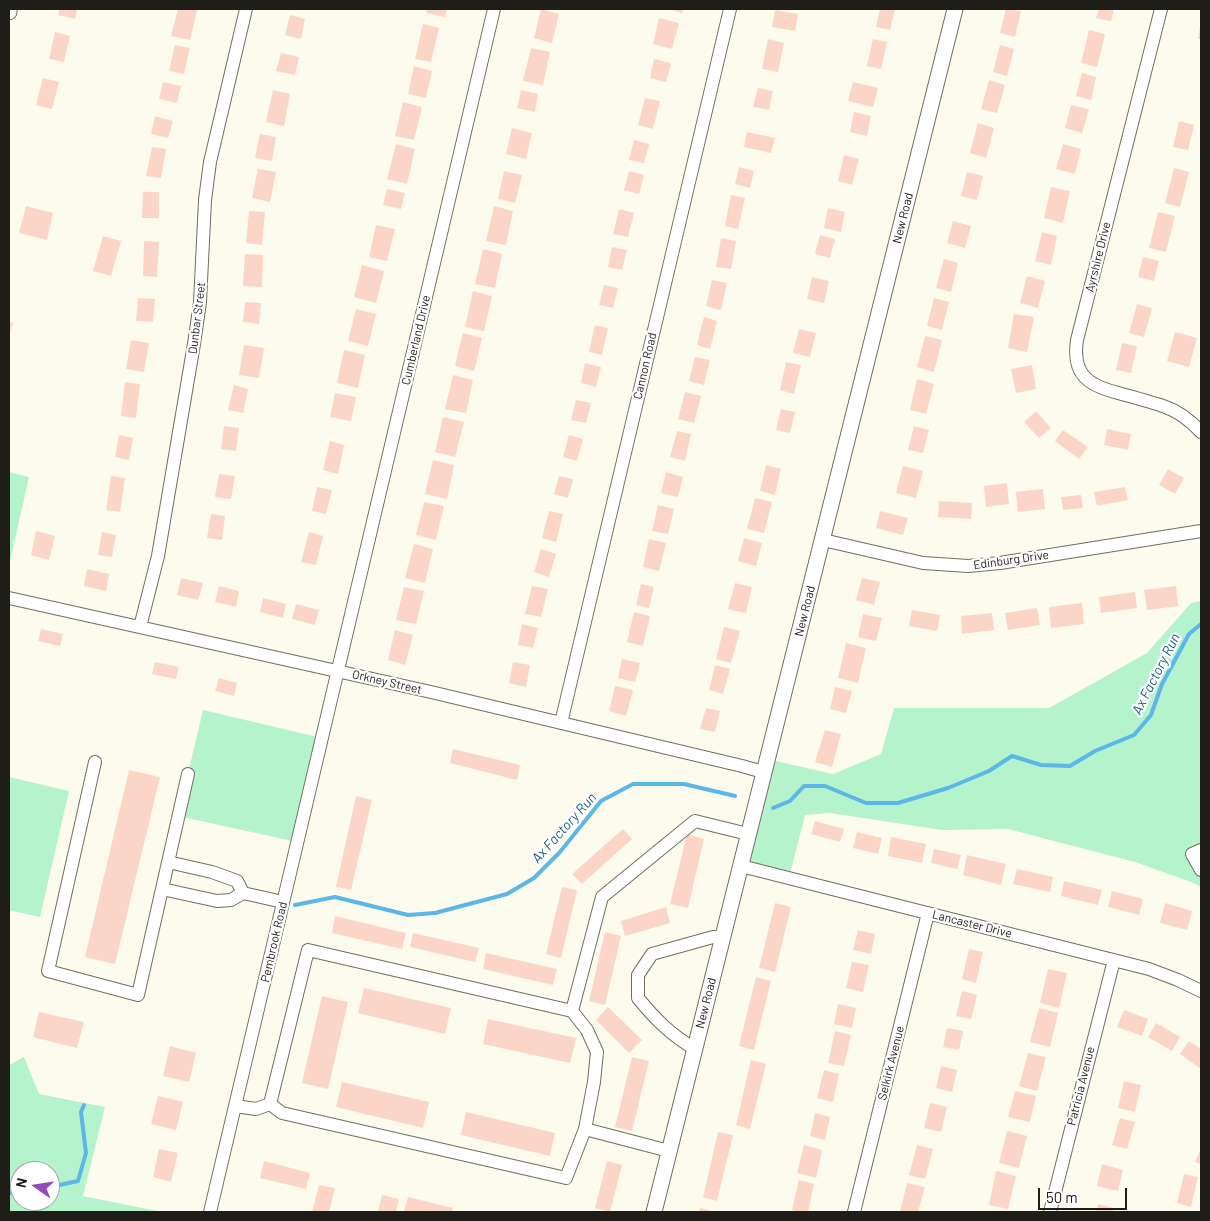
<!DOCTYPE html>
<html>
<head>
<meta charset="utf-8">
<style>
  body { margin:0 }
  #map { position:relative; width:1210px; height:1221px; overflow:hidden; background:#fdfbee; font-family:Barlow,sans-serif }
  canvas { display:block }
  .frame { position:absolute; inset:0; border:10px solid #1e1d18; pointer-events:none }
  .north { position:absolute; left:10px; top:1161px; width:50px; height:50px; box-sizing:border-box; background:#fff; border:1px solid #a5a5a3; border-radius:50%; rotate:283deg; font-size:14px; font-weight:700; line-height:20px; text-align:center; color:#1e1d18 }
  .north::after { content:''; display:block; margin:auto; width:18px; height:22px; background:#934bbe; clip-path:polygon(50% 0,100% 100%,50% 72%,0 100%) }
  .scale { position:absolute; left:1038px; top:1188px; width:89px; height:22px; box-sizing:border-box; border:2px solid #1e1d18; border-top:0; padding-left:6px; font-size:15px; line-height:18px; white-space:nowrap; color:#1e1d18; -webkit-text-stroke:4px #fff; paint-order:stroke }
</style>
</head>
<body>
<div id="map">
<canvas width="1210" height="1221"></canvas>
<div class="frame"></div>
<div class="north">N</div>
<div class="scale">50 m</div>
</div>
<script>
const context = document.querySelector('canvas').getContext('2d');
context.lineJoin = 'round';
function paint(path, color) { context.fillStyle = color; context.fill(path, 'evenodd'); }
function strokePath(path, color, width, dash) { context.strokeStyle = color; context.lineWidth = width; context.lineCap = dash ? 'butt' : 'round'; context.setLineDash(dash || []); context.stroke(path); }
function drawText(font, color, halo, rows, align = 'center') {
  context.font = font + ' Barlow,sans-serif'; context.lineWidth = 4.5; context.setLineDash([]); context.textBaseline = 'middle'; context.strokeStyle = halo; context.fillStyle = color; for (const [text, x, y, turn = 0] of rows) {
    context.save(); context.translate(x, y); context.rotate((+turn || 0) * Math.PI / 180); context.textAlign = isNaN(turn) ? turn : align; if (halo) context.strokeText(text, 0, 0); context.fillText(text, 0, 0); context.restore();
  }
}
paint(new Path2D(`
  M9 472 29 477 9 566Z
  M1201 601V887L1191 882 1135 862 1008 829 942 830 830 813 805 815 789 878 741 866 767 759 833 774 881 754 894 708H1049L1147 653 1191 603Z
  M203 710 322 738 297 842 178 816Z
  M9 777 69 791 40 917 9 910Z
  M24 1057 39 1094 105 1107 83 1196 162 1212H9V1065ZM20 1171H50V1201H20Z`), '#b5f3cd');
strokePath(new Path2D(`
  M773 808 790 801 804 786H825L866 803H898L948 788 989 771 1012 756 1041 765 1070 766 1095 751 1134 735 1151 715 1162 684 1189 634 1201 624
  M295 905 335 897 408 915 435 913 507 894 534 878 560 852 601 801 633 784H684L735 796
  M50 1187 78 1181 86 1153 81 1112 84 1105
  M9 1193H20`), '#5cb6e8', 4);
paint(new Path2D(`
  M60 9H77L75 19 58 15Z
  M178 9 197 10 190 40 171 36Z
  M427 9H447L445 17 426 13Z
  M541 9 559 14 552 43 534 38Z
  M668 9H683L682 13Z
  M880 9H895L890 30 876 27Z
  M1006 9 1021 11 1015 37 1000 33Z
  M1099 9H1114L1111 21 1096 18Z
  M775 10 798 14 795 31 772 27Z
  M290 15 305 19 301 39 285 35Z
  M659 18 679 23 672 49 653 44Z
  M423 24 439 28 431 62 415 59Z
  M1200 26H1201V39H1198Z
  M1089 30 1105 34 1097 67 1081 63Z
  M55 32 70 36 64 62 49 59Z
  M768 39 784 43 778 72 762 69Z
  M873 39 887 42 881 69 867 66Z
  M175 45 190 48 184 74 169 71Z
  M1000 45 1014 49 1007 76 993 72Z
  M531 48 550 52 543 85 523 81Z
  M281 53 299 57 295 75 276 71Z
  M654 59 671 63 666 82 650 78Z
  M414 66 432 71 426 98 408 94Z
  M1082 73 1096 77 1091 100 1076 96Z
  M43 78 59 82 52 109 36 105Z
  M989 80 1005 85 997 113 981 109Z
  M163 82 181 86 177 103 159 99Z
  M853 82 878 88 873 107 848 101Z
  M758 88 773 91 769 110 753 107Z
  M273 90 290 94 284 126 266 122Z
  M521 90 538 94 535 112 517 108Z
  M645 98 660 101 653 129 638 125Z
  M403 102 422 107 414 140 395 136Z
  M1071 105 1089 109 1082 133 1065 128Z
  M854 112 871 116 867 136 850 132Z
  M155 116 173 121 168 138 151 134Z
  M1179 121 1194 125 1188 150 1173 147Z
  M978 123 994 128 986 158 970 153Z
  M512 128 532 133 526 159 506 154Z
  M747 132 775 138 771 153 744 147Z
  M260 134 276 137 272 161 255 158Z
  M634 140 649 144 644 163 629 160Z
  M396 144 415 149 407 184 387 179Z
  M1063 144 1081 149 1075 174 1056 169Z
  M152 147 166 149 161 178 146 176Z
  M844 155 859 159 852 185 838 181Z
  M739 167 754 171 750 188 735 184Z
  M1174 168 1189 172 1180 207 1165 203Z
  M258 169 276 172 270 202 252 198Z
  M504 171 522 175 515 203 498 199Z
  M629 171 644 175 639 194 624 190Z
  M967 172 983 176 977 200 961 196Z
  M1051 187 1070 191 1063 223 1044 218Z
  M387 189 405 193 401 209 383 205Z
  M143 192H159V218H142Z
  M731 195 745 198 738 229 725 226Z
  M26 206 53 213 47 240 19 233Z
  M494 206 513 211 506 245 486 241Z
  M828 208 845 212 841 232 824 228Z
  M619 209 634 213 628 237 613 234Z
  M249 211 265 212 262 245 246 243Z
  M1158 212 1175 216 1166 252 1149 248Z
  M953 221 971 226 965 248 947 243Z
  M376 225 395 229 387 261 369 257Z
  M1042 232 1057 236 1051 265 1035 261Z
  M820 235 835 239 830 258 815 254Z
  M103 236 121 241 111 276 93 271Z
  M721 238 736 241 731 269 716 267Z
  M144 241 159 242 157 277 143 276Z
  M612 247 627 250 622 270 608 267Z
  M483 249 502 254 495 288 475 284Z
  M245 254 263 255 262 287 243 286Z
  M1143 257 1159 261 1154 281 1138 277Z
  M944 259 958 263 951 292 936 288Z
  M362 265 384 271 376 303 354 297Z
  M1027 276 1045 281 1038 308 1020 303Z
  M812 277 829 281 824 303 807 299Z
  M712 280 727 283 721 310 706 306Z
  M604 285 618 288 613 308 599 305Z
  M473 291 492 296 484 331 465 327Z
  M138 298 155 299 153 322 136 321Z
  M934 298 949 302 942 330 927 326Z
  M245 302 261 303 259 324 243 322Z
  M1137 304 1152 308 1144 337 1129 333Z
  M356 309 376 314 368 346 348 341Z
  M1014 314 1034 317 1027 352 1008 348Z
  M704 317 717 321 710 349 697 345Z
  M9 321 13 323 9 336Z
  M595 325 608 328 602 355 589 352Z
  M799 329 816 333 810 357 793 353Z
  M1175 332 1197 338 1189 367 1167 361Z
  M463 333 482 338 474 371 455 366Z
  M925 336 942 340 934 372 917 367Z
  M131 340 149 343 144 372 126 369Z
  M1122 343 1137 346 1131 373 1116 370Z
  M244 345 264 348 259 378 239 375Z
  M344 350 365 355 358 388 337 383Z
  M695 357 710 360 704 385 689 381Z
  M786 362 801 365 794 394 780 390Z
  M585 363 601 367 596 387 581 383Z
  M1032 365 1036 389 1016 393 1011 369Z
  M453 375 473 380 466 413 445 409Z
  M917 379 934 384 926 414 910 410Z
  M125 382 140 384 136 418 121 416Z
  M234 385 248 389 243 413 228 410Z
  M685 392 701 396 694 423 678 419Z
  M335 393 356 397 351 421 330 417Z
  M576 400 591 403 586 423 571 420Z
  M781 409 795 412 790 433 776 430Z
  M1036 411 1051 428 1039 438 1024 422Z
  M443 417 464 422 455 457 435 452Z
  M224 426 239 428 236 451 221 449Z
  M914 426 929 430 923 453 908 450Z
  M1107 429 1131 434 1128 450 1104 445Z
  M1063 430 1088 447 1079 459 1055 441Z
  M677 431 691 434 685 461 670 457Z
  M119 435 133 438 129 460 115 457Z
  M569 435 583 439 577 461 563 457Z
  M330 441 344 445 338 474 323 470Z
  M433 460 454 465 447 499 425 494Z
  M766 465 781 469 775 495 760 491Z
  M903 466 923 471 916 498 896 493Z
  M1168 469 1184 478 1175 494 1159 485Z
  M666 472 683 477 678 497 661 493Z
  M219 474 235 476 231 499 215 497Z
  M111 476 125 478 120 512 106 510Z
  M559 476 573 479 568 498 554 494Z
  M1007 483 1009 504 986 507 984 486Z
  M317 487 332 490 326 514 312 511Z
  M1125 487 1128 500 1097 506 1094 492Z
  M1043 489 1045 509 1018 512 1016 492Z
  M1081 495 1083 508 1063 510 1061 497Z
  M755 498 772 502 764 533 747 529Z
  M939 501 972 503 971 519 938 517Z
  M424 502 444 506 436 540 416 535Z
  M658 505 674 509 668 534 652 531Z
  M549 511 563 514 556 542 542 538Z
  M880 511 908 518 903 535 876 528Z
  M211 514 225 516 222 540 207 538Z
  M36 531 55 536 49 560 31 555Z
  M102 532 116 535 112 557 98 555Z
  M309 532 323 536 316 565 301 562Z
  M744 538 762 543 756 566 738 561Z
  M649 539 666 543 659 571 643 567Z
  M414 544 433 549 425 583 405 578Z
  M541 549 556 554 549 577 534 572Z
  M87 569 109 574 106 591 84 586Z
  M181 578 203 583 198 600 177 595Z
  M862 578 880 582 874 605 856 600Z
  M735 583 752 587 746 613 728 609Z
  M641 584 654 587 649 608 636 605Z
  M219 586 239 591 236 607 215 602Z
  M532 586 548 589 541 617 525 614Z
  M1176 586 1178 606 1147 610 1144 590Z
  M404 587 424 591 416 624 396 620Z
  M1135 592 1137 608 1101 613 1099 597Z
  M263 598 286 604 283 618 260 612Z
  M1082 603 1084 624 1051 628 1049 607Z
  M296 604 319 610 315 625 292 619Z
  M1037 608 1040 625 1008 630 1005 613Z
  M912 610 940 615 937 631 909 626Z
  M634 612 650 616 643 646 627 642Z
  M992 613 994 630 962 634 961 616Z
  M863 614 882 618 876 641 858 637Z
  M522 624 538 628 533 648 518 645Z
  M724 627 740 631 731 663 716 659Z
  M41 629 63 634 60 646 38 641Z
  M395 630 413 635 405 665 388 660Z
  M846 643 866 648 858 683 838 678Z
  M622 659 640 663 635 682 618 678Z
  M155 662 179 667 176 679 152 674Z
  M513 662 530 665 526 687 509 683Z
  M715 665 730 669 723 694 709 690Z
  M219 678 237 683 234 696 215 691Z
  M615 686 633 690 626 716 609 711Z
  M835 687 852 691 846 713 830 709Z
  M706 708 720 711 715 732 700 729Z
  M825 730 841 734 832 767 815 762Z
  M453 749 520 765 517 780 450 763Z
  M129 770 160 777 115 964 85 957Z
  M356 796 372 800 351 890 336 887Z
  M815 821 844 829 840 842 811 834Z
  M623 829 632 839 582 884 572 874Z
  M857 832 882 838 878 854 853 848Z
  M687 834 704 839 688 908 670 904Z
  M891 837 926 844 922 863 888 856Z
  M934 849 961 855 957 869 931 863Z
  M967 855 1006 864 1001 885 963 875Z
  M1017 869 1053 877 1050 892 1013 884Z
  M1064 881 1102 890 1098 905 1061 896Z
  M562 887 577 890 561 958 546 954Z
  M1112 891 1143 899 1139 915 1108 907Z
  M775 903 791 907 775 972 759 968Z
  M1165 903 1192 911 1187 930 1160 923Z
  M666 907 670 923 625 936 621 921Z
  M335 916 406 933 402 949 332 933Z
  M858 930 875 934 871 954 853 950Z
  M605 932 621 936 605 1005 589 1001Z
  M413 933 479 948 475 962 410 947Z
  M969 949 983 952 976 983 962 979Z
  M486 953 557 969 553 985 483 969Z
  M852 962 869 965 863 992 846 988Z
  M1048 969 1067 973 1059 1008 1040 1003Z
  M756 977 771 981 754 1050 739 1046Z
  M364 988 451 1008 445 1034 358 1013Z
  M962 991 977 995 971 1019 956 1016Z
  M322 996 348 1002 328 1089 302 1083Z
  M838 1004 856 1008 852 1028 834 1024Z
  M608 1007 642 1040 629 1053 596 1020Z
  M1039 1008 1058 1013 1050 1047 1030 1042Z
  M1124 1010 1148 1019 1142 1036 1117 1027Z
  M39 1012 84 1022 77 1048 33 1037Z
  M488 1019 576 1038 570 1063 483 1044Z
  M1156 1023 1180 1037 1172 1051 1148 1037Z
  M947 1028 963 1031 959 1050 943 1047Z
  M835 1031 851 1035 844 1066 828 1063Z
  M1189 1041 1201 1049V1069L1180 1054Z
  M170 1046 196 1053 189 1082 163 1076Z
  M1028 1053 1046 1057 1037 1091 1019 1086Z
  M632 1057 649 1061 632 1131 615 1127Z
  M751 1060 766 1064 750 1129 736 1125Z
  M941 1066 957 1070 952 1092 936 1088Z
  M824 1070 839 1074 833 1102 817 1098Z
  M1124 1081 1141 1085 1135 1112 1118 1108Z
  M342 1082 429 1102 423 1128 336 1107Z
  M1015 1091 1036 1096 1030 1122 1008 1117Z
  M158 1096 183 1102 176 1130 151 1124Z
  M930 1103 947 1107 941 1132 924 1128Z
  M466 1112 555 1133 550 1156 461 1135Z
  M815 1113 830 1117 825 1140 810 1136Z
  M1120 1118 1135 1122 1127 1149 1112 1145Z
  M1007 1131 1027 1136 1019 1168 999 1163Z
  M718 1132 733 1135 717 1201 703 1197Z
  M804 1145 822 1150 816 1178 797 1173Z
  M917 1145 933 1149 925 1179 909 1175Z
  M1201 1148V1164L1195 1162Z
  M159 1149 178 1153 171 1182 153 1177Z
  M264 1161 310 1173 306 1189 260 1178Z
  M607 1161 622 1165 610 1212 595 1208Z
  M1102 1164 1123 1170 1118 1191 1097 1186Z
  M996 1171 1016 1176 1008 1209 989 1205Z
  M1184 1174 1198 1177 1191 1207 1177 1203Z
  M799 1180 814 1184 808 1212H800L792 1210Z
  M907 1183 925 1187 918 1212H900Z
  M319 1185 335 1188 329 1212H312Z
  M382 1195 399 1199 396 1212H378Z
  M408 1197 453 1208 452 1212H404Z
  M1098 1204 1114 1208 1113 1212H1096Z
  M700 1208 716 1212H699Z`), '#fbd6c8');
const minor = new Path2D(`
  M1161 9 1077 340C1072 374 1087 385 1118 393 1133 397 1148 401 1163 406 1178 411 1190 420 1201 432
  M823 540 923 563 968 566 1000 563 1201 531
  M9 598 431 692 742 766 763 772
  M140 627 158 556 194 344 200 302 205 200 210 162 246 9
  M561 723 730 9
  M95 762 48 971 138 995 188 774
  M1201 850 1192 854 1201 870
  M168 862 212 872 237 881 243 893
  M741 866 1149 969 1178 980 1201 991
  M162 889 217 901 231 900 243 893 283 902
  M572 1011 308 950 270 1104 282 1113 566 1178 585 1129 594 1082 597 1052 587 1030 572 1011 602 897 695 821 748 834
  M695 1049C671 1035 655 1019 638 998V975L652 954 713 937H723
  M235 1106 256 1109 270 1104
  M585 1129 669 1151
  M210 1212 494 9
  M854 1212 928 913
  M1050 1212 1114 960`);
const tertiary = new Path2D(`
  M9 12V9
  M654 1212 955 9`);
strokePath(minor, '#706e63', 14);
strokePath(tertiary, '#706e63', 17);
strokePath(minor, '#fff', 12);
strokePath(tertiary, '#fff', 15);
drawText('12px', '#1e1d18', '#fff', [
  ["New Road",903,218,-76],
  ["Ayrshire Drive",1098,257,-76],
  ["Dunbar Street",197,318,-83],
  ["Cumberland Drive",416,340,-77],
  ["Cannon Road",645,366,-77],
  ["Edinburg Drive",1011,560,-8],
  ["New Road",805,611,-76],
  ["Orkney Street",387,682,13],
  ["Lancaster Drive",972,924,14],
  ["Pembrook Road",274,942,-77],
  ["New Road",706,1003,-76],
  ["Selkirk Avenue",891,1063,-76],
  ["Patricia Avenue",1081,1086,-76]
]);
drawText('italic 14px', '#195d7f', '#fff', [
  ["Ax Factory Run",1156,674,-63],
  ["Ax Factory Run",564,828,-48]
]);
</script>
</body>
</html>
